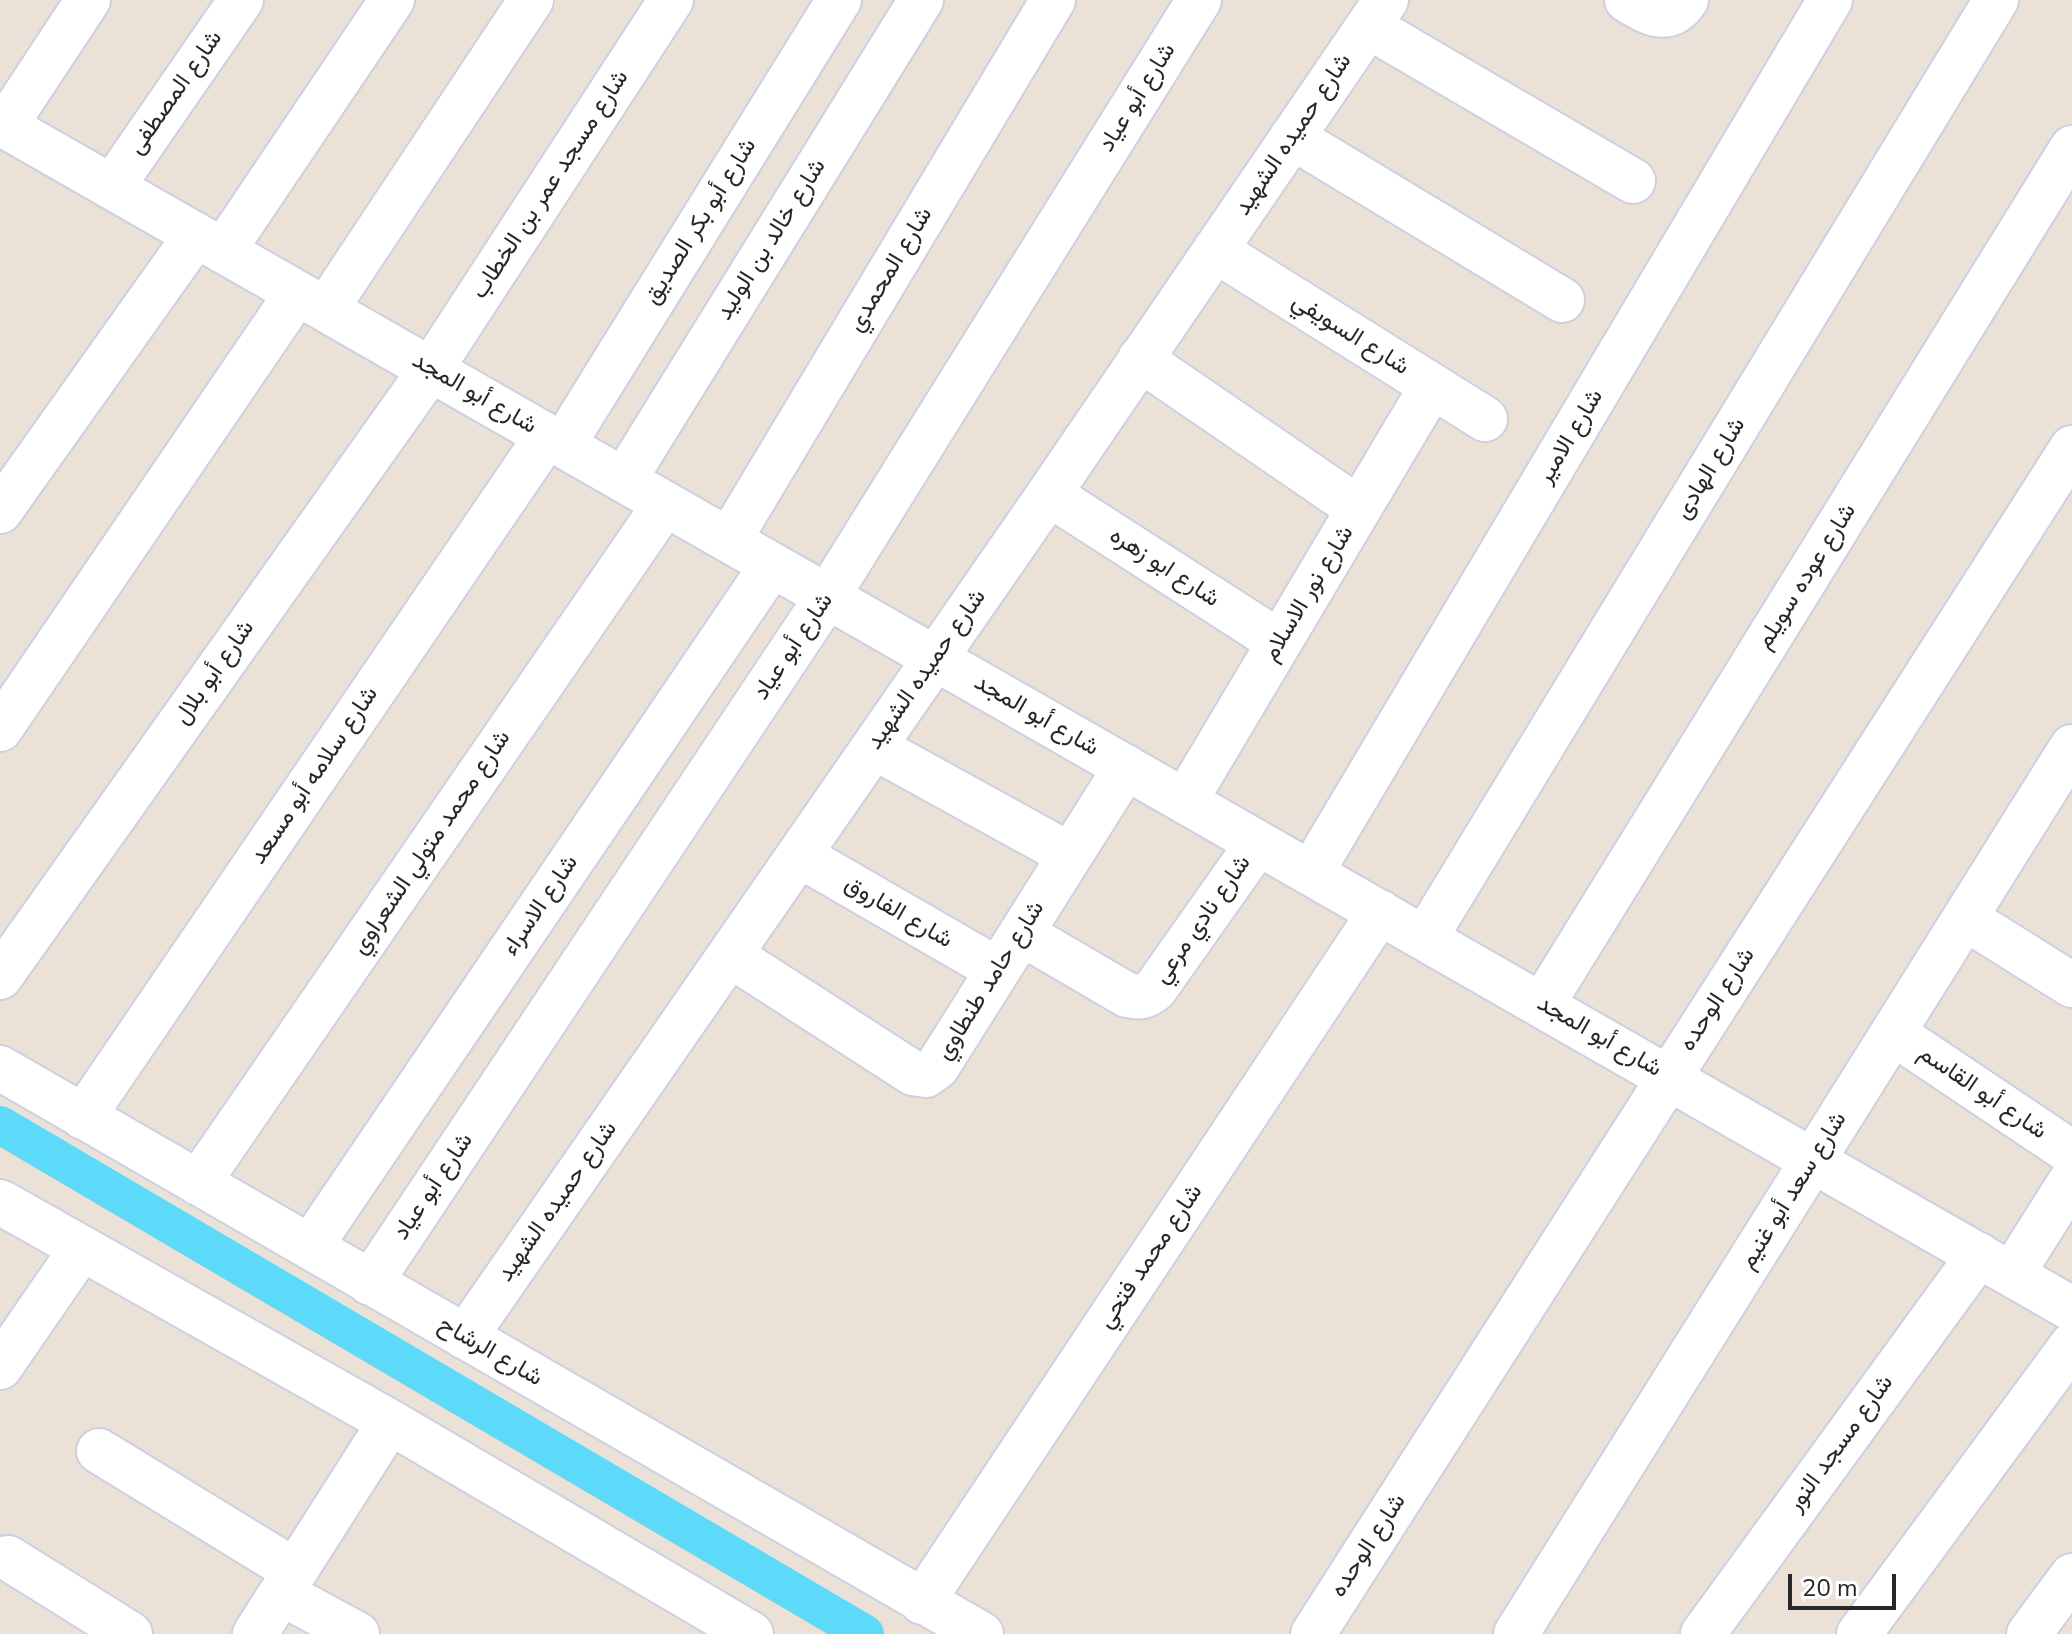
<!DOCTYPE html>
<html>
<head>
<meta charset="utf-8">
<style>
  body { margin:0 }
  #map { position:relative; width:2072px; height:1634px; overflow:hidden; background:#ebe1d6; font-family:"Nunito Sans",sans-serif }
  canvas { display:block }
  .scale { position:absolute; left:1788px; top:1574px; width:108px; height:36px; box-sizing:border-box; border:4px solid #272727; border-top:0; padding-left:10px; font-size:24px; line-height:28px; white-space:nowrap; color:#272727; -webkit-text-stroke:6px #fff; paint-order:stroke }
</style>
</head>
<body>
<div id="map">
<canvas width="2072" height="1634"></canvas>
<div class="scale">20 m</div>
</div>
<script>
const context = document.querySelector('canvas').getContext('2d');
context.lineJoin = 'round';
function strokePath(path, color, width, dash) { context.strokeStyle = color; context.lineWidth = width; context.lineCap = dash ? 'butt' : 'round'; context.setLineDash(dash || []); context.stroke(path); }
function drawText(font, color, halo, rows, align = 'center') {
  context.font = font + ' "Nunito Sans",Vazirmatn,sans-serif'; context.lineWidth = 6; context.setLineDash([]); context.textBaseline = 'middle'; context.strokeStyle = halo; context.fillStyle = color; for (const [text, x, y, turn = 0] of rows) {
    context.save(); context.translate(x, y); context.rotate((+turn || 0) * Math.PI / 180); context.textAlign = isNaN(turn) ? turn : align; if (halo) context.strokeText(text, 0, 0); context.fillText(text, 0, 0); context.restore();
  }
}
strokePath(new Path2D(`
  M0 1125 865 1634`), '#5ddaf9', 38);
const minor = new Path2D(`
  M1627 0C1647 12 1669 26 1686 0
  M1368 26 1633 181
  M0 123 2072 1309
  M5 126 88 0
  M1292 137 1562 300
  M112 187 241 0
  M1215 250 1485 419
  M223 251 392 0
  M326 309 531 0
  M1140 359 1359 509
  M563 445 839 0
  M624 480 921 0
  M1049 494 1279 642
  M0 511 196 235
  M729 540 1053 0
  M0 729 297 293
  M874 747 1070 855
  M1185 801 1432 386
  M799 855 998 970
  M1311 873 1830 0
  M1965 918 2072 985
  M1021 933 1127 995C1139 998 1145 997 1155 989L1258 843
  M1425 938 1996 0
  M730 955 913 1073 926 1075 937 1067 1126 767
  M0 977 431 369 671 0
  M1542 1005 2072 148
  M1893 1033 2072 1153
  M0 1068 981 1634
  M83 1117 547 436
  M198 1183 665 504
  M0 1202 390 1422 751 1634
  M310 1247 772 565
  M2012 1274 2072 1179
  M370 1283 827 597 1199 0
  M465 1337 1049 494 1386 0
  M0 1367 82 1248
  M99 1451 295 1571
  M8 1558 130 1634
  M281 1593 357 1634
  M922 1602 1380 912
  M255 1634 390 1422
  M1313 1634 2072 448
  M1516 1634 2072 747
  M1703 1634 1979 1255
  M1859 1634 2072 1345
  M2029 1634 2072 1576`);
strokePath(minor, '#cbd1e2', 48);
strokePath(minor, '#fff', 44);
drawText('24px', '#272727', '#fff', [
  ["شارع المصطفى",176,93,-55],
  ["شارع أبو عياد",1138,98,-58],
  ["شارع حميده الشهيد",1294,135,-56],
  ["شارع مسجد عمر بن الخطاب",551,185,-57],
  ["شارع أبو بكر الصديق",701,222,-58],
  ["شارع خالد بن الوليد",772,240,-58],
  ["شارع المحمدي",891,270,-59],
  ["شارع السويفي",1350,335,32],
  ["شارع أبو المجد",474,394,30],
  ["شارع الامير",1571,437,-59],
  ["شارع الهادى",1711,469,-59],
  ["شارع ابو زهره",1164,568,33],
  ["شارع عوده سويلم",1807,577,-58],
  ["شارع نور الاسلام",1309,594,-59],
  ["شارع أبو عياد",794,647,-56],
  ["شارع حميده الشهيد",927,670,-55],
  ["شارع أبو بلال",215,673,-55],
  ["شارع أبو المجد",1036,716,30],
  ["شارع سلامه أبو مسعد",315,776,-56],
  ["شارع محمد متولي الشعراوي",432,843,-56],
  ["شارع الاسراء",541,906,-56],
  ["شارع الفاروق",898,913,30],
  ["شارع نادي مرعي",1203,920,-55],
  ["شارع حامد طنطاوي",991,981,-58],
  ["شارع الوحده",1718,1000,-57],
  ["شارع أبو المجد",1599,1037,30],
  ["شارع أبو القاسم",1982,1093,34],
  ["شارع أبو عياد",434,1187,-56],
  ["شارع سعد أبو غنيم",1794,1191,-58],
  ["شارع حميده الشهيد",558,1202,-55],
  ["شارع محمد فتحي",1151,1257,-56],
  ["شارع الرشاح",490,1352,30],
  ["شارع مسجد النور",1841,1444,-54],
  ["شارع الوحده",1369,1546,-57]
]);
</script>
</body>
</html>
